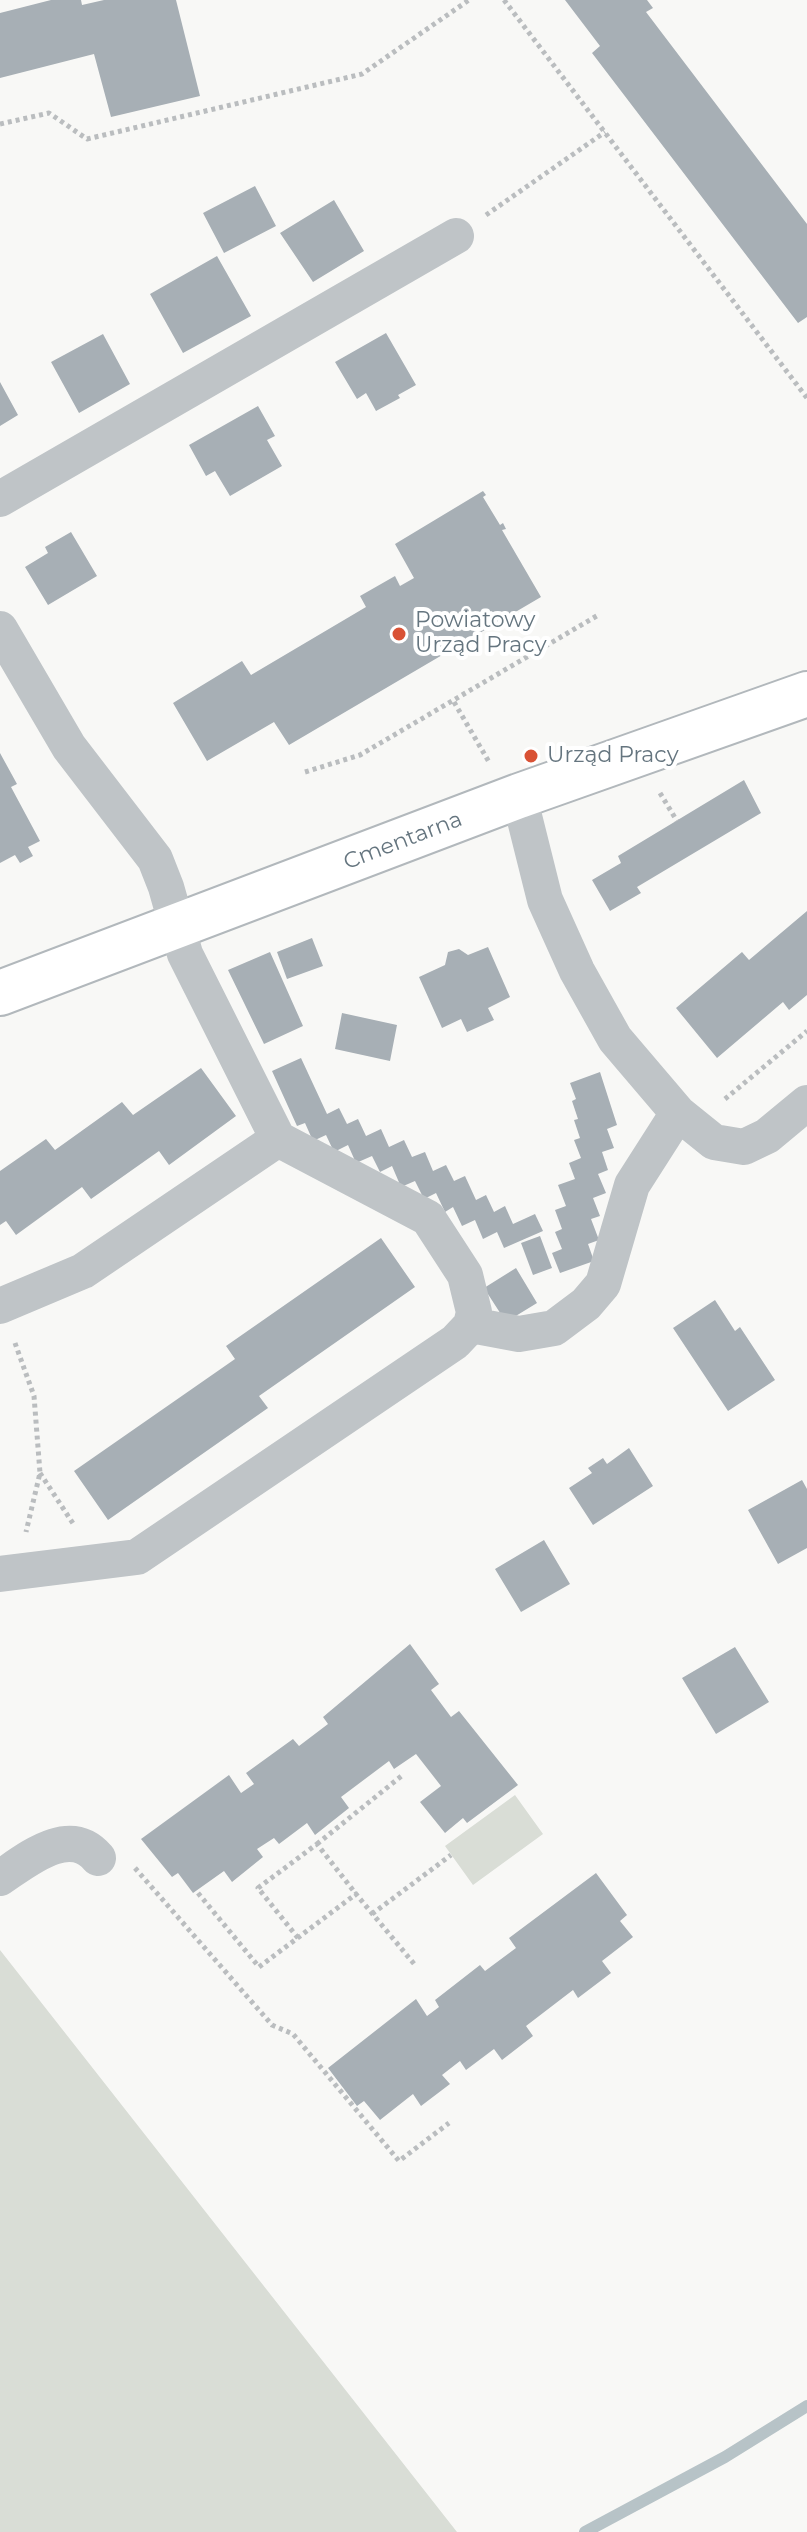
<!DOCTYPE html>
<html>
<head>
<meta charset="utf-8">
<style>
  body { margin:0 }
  canvas { display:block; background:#f8f8f6 }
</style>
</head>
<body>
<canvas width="807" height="2532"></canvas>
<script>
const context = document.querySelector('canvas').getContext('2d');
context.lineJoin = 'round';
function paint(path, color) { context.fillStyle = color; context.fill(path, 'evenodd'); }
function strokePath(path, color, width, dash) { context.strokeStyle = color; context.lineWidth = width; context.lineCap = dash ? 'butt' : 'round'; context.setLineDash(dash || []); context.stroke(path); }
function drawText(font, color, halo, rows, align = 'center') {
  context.font = font + ' Montserrat,sans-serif'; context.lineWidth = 8; context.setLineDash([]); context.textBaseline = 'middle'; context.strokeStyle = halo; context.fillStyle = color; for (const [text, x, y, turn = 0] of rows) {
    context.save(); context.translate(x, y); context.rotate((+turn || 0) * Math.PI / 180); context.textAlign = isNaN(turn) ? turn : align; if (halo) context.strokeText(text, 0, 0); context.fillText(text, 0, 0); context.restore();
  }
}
paint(new Path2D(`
  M515 1795 543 1834 473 1885 445 1846Z
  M0 1950 457 2532H0Z`), '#d9ddd6');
strokePath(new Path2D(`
  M585 2532 725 2457 807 2406`), '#b7c3c7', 12);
paint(new Path2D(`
  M51 0H81L82 5 104 0H176L200 96 111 117 94 54 0 78V13Z
  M565 0H647L653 8 646 12 807 224V317L798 323 592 53 600 46Z
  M255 186 276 226 224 253 203 213Z
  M334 200 364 251 313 282 280 233Z
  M217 256 251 316 183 353 150 294Z
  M386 333 416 385 398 395 400 398 376 411 366 393 357 399 335 362Z
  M103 334 130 384 79 413 51 362Z
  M0 382 18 415 0 426Z
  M258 406 275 436 267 440 282 466 230 496 215 471 206 476 189 445Z
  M483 491 486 495 483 497 500 525 503 523 506 529 502 530 541 597 289 745 274 722 207 761 173 703 242 661 251 675 366 607 360 596 395 576 400 586 414 578 395 544Z
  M71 532 97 576 48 605 25 567 48 553 45 547Z
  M0 753 17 784 11 787 40 841 28 847 33 856 20 863 15 855 0 863Z
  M744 780 761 813 637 887 641 893 610 911 592 880 621 863 618 856Z
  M807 911V995L789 1010 783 1002 717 1058 676 1008 742 952 749 960Z
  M312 938 323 966 287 979 277 952Z
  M488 947 510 997 488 1008 494 1020 467 1032 461 1019 442 1028 419 977 445 965 448 952 459 949 468 955Z
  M270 952 303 1026 264 1044 228 970Z
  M342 1013 397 1025 390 1061 335 1049Z
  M301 1058 327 1114 339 1108 347 1124 358 1119 366 1136 381 1129 389 1147 404 1140 412 1157 425 1152 433 1171 446 1165 454 1181 465 1176 476 1200 486 1195 494 1212 505 1206 513 1224 535 1214 543 1231 504 1248 497 1232 483 1239 475 1220 462 1226 453 1207 445 1212 436 1193 424 1199 415 1181 401 1187 392 1166 380 1172 372 1156 356 1163 348 1145 334 1152 326 1135 313 1141 305 1123 297 1126 272 1071Z
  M201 1068 236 1116 169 1165 159 1151 91 1199 82 1187 16 1235 6 1221 0 1225V1171L46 1139 55 1150 122 1102 133 1115Z
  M600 1072 617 1125 607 1129 614 1148 602 1152 608 1170 598 1174 606 1193 593 1198 600 1216 591 1219 599 1240 588 1244 594 1261 560 1273 552 1253 562 1249 555 1232 562 1229 555 1210 566 1206 558 1185 575 1179 569 1163 581 1158 574 1140 580 1138 574 1120 578 1119 572 1101 576 1099 570 1083Z
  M540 1236 552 1268 533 1275 521 1243Z
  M381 1238 415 1287 259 1396 268 1408 108 1520 74 1471 235 1359 226 1346Z
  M516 1268 537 1303 506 1322 484 1288Z
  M715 1300 735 1331 740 1327 775 1380 728 1411 673 1328Z
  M629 1448 653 1486 593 1525 569 1488 592 1473 588 1468 603 1458 607 1464Z
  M802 1480 807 1489V1548L778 1564 748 1510Z
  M544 1540 570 1584 521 1612 495 1569Z
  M410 1644 439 1684 431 1690 451 1717 459 1711 518 1785 467 1823 463 1818 445 1833 420 1802 441 1786 416 1754 394 1769 389 1761 341 1797 349 1808 315 1835 307 1823 279 1844 274 1838 257 1849 263 1857 232 1882 224 1871 193 1893 178 1873 172 1877 141 1839 229 1775 241 1793 254 1784 246 1773 293 1739 299 1746 328 1724 323 1717Z
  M735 1647 769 1702 716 1734 682 1678Z
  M596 1873 627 1915 620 1921 633 1937 602 1961 611 1973 578 1998 573 1990 526 2026 533 2036 502 2060 494 2049 466 2070 460 2061 442 2075 450 2084 421 2106 413 2094 380 2120 364 2101 357 2106 328 2068 416 1999 427 2016 439 2007 435 2000 480 1965 485 1971 516 1948 509 1938Z`), '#a7afb5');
const secondary = new Path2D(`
  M0 993 519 796 807 694`);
strokePath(secondary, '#b2b8bc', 48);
strokePath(new Path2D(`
  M504 0 807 398
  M0 124 49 113 87 139 362 74 469 0
  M486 215 605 132
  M454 702 489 762
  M305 772 360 755 600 614
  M660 793 677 821
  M725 1099 807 1031
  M15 1343 34 1396 40 1473 26 1532
  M40 1473 74 1525
  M317 1844 404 1774
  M135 1868 272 2025 293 2034 399 2161 449 2123
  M198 1893 259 1967 356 1894 415 1965
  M372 1914 451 1855
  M298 1938 258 1888 317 1844 356 1894`), '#babdbf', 5, [4, 4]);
strokePath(new Path2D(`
  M0 499 456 236
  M0 629 69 747 155 859 166 887 185 954 278 1139 428 1218 465 1275 474 1312 471 1325 455 1342 137 1557 0 1574
  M519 796 545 900 577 971 615 1039 678 1113 714 1142 744 1147 767 1136 807 1103
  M0 1306 83 1271 278 1139
  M471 1325 519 1334 554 1328 586 1304 603 1284 632 1185 678 1113
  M0 1878C27 1860 69 1824 98 1858`), '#bfc4c7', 36);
strokePath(secondary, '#fff', 44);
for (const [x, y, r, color] of [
  [399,634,8,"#d95235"],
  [531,756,8,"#d95235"]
]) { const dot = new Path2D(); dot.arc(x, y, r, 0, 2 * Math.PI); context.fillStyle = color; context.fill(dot); strokePath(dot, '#fff', 3); }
drawText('22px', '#65757f', '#fff', [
  ["Powiatowy",415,621],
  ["Urząd Pracy",415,646],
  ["Urząd Pracy",547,756]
], 'left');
drawText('22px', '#65757f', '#fff', [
  ["Cmentarna",403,841,-21]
]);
</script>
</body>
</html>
